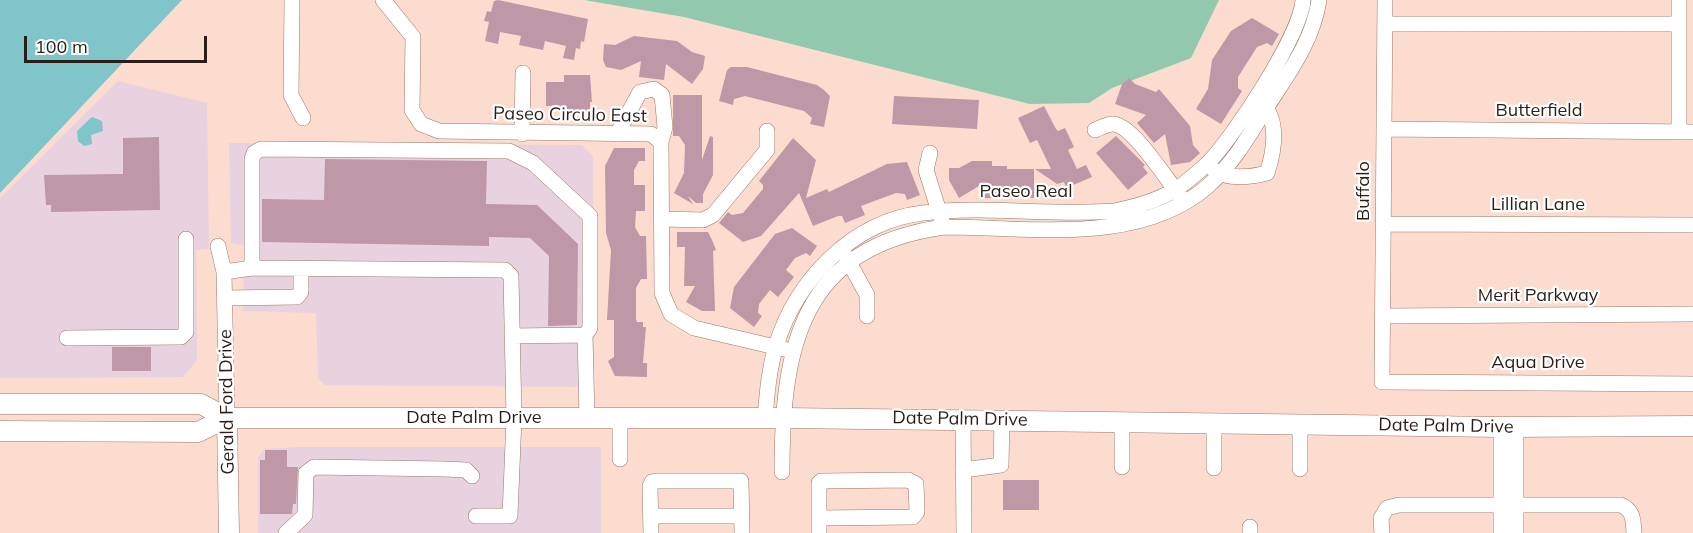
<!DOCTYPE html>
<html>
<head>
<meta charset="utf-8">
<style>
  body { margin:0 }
  #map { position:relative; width:1693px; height:533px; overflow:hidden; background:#fbdcce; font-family:Mulish,sans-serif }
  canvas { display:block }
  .scale { position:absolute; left:24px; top:36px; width:183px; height:27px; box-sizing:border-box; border:3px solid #2b1d17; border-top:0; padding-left:8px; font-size:18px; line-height:21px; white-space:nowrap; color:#2b1d17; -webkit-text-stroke:4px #fff; paint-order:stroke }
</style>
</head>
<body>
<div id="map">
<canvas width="1693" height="533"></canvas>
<div class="scale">100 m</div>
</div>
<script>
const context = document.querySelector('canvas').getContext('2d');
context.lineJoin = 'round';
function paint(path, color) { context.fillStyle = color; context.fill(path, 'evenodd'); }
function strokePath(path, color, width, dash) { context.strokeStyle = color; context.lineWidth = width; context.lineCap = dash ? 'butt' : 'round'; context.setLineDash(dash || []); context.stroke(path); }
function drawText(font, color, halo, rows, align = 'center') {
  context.font = font + ' Mulish,sans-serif'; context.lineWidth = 4.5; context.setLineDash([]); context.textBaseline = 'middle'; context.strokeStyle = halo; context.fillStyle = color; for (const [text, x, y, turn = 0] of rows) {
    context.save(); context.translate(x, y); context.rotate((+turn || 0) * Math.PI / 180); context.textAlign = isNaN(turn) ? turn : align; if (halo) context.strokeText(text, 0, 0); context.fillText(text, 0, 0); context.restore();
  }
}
paint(new Path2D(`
  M118 81 207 103 209 249 196 250 197 360 183 377 0 378V198Z
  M229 143 582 145 593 156 594 384 579 387 325 385 318 378 316 313 243 311 244 245 231 243Z
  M299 447H601V533H258V458L264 449Z`), '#e9d2df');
paint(new Path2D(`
  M584 0H1219L1191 58 1112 88 1089 103 1030 104 684 17Z`), '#91c8ae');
paint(new Path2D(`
  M0 0H182L0 193Z
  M92 117 102 121 103 131 91 135 92 144 84 146 78 141 77 131Z`), '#80c5c9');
paint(new Path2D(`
  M498 0 588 19 584 42 581 41 580 49 576 48 574 60 563 58 566 46 545 41 543 50 519 45 521 36 500 32 498 44 485 41 489 22 484 21 487 11 491 12 494 1Z
  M1252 18 1279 34 1272 46 1267 43 1257 47 1238 77V88L1242 91 1221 124 1196 109 1208 89 1212 60 1231 31Z
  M634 36 677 41 692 52 705 56 703 69 692 84 666 64 664 80 639 77 641 61 621 70 606 67 603 60 604 44 615 45Z
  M731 67H747L817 85 824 90 830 96 824 127 810 124 812 118 804 111 745 96 734 99 733 105 719 101 727 70Z
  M564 75H590L592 102H590V112H564V106H546V82H564Z
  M1129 78 1135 84 1156 92 1159 89 1190 126 1193 145 1200 153 1190 162 1171 165 1165 134 1154 143 1137 123 1146 115 1115 104 1122 84Z
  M673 95H702V160L710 136 713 137V175L703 194V203H696L688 196 693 204 674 193 684 173 685 145 679 136H673Z
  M894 96 979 100 977 129 892 124Z
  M1044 106 1056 129 1058 131 1065 128 1074 147 1068 150 1077 169 1086 165 1092 177 1066 188 1064 182 1057 184 1035 169H1051L1037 140 1030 143 1018 118Z
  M1116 136 1145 165 1143 167 1148 173 1128 190 1096 153Z
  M159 137 160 210 51 212V205H46L44 175 123 174V138Z
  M793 138 816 160 806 198 827 189 829 192 887 164 907 162 920 195 907 200 905 194 896 193 861 206 865 215 845 223 842 216H838L813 226 799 193 761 236 743 242 719 223 728 212 732 215 743 213 763 189V185L759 181Z
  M614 148H645V161H639L634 170V185H645V211H636L635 227 640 236H646L647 279H641L636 288V319L637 322H643V327H646L643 363H647V377L615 376 608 361 614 357V320H607L611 250 606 233 605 166Z
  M325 159 487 161 486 204 537 205 578 244 577 325 548 326 549 256 530 238 489 237V246L262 242V199L324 200Z
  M972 161H992V166H1007V169H1034V198H979V186L959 198 949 180V168H959Z
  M792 228 817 246 810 256 806 253 795 258 786 270 794 277 778 297 770 290 759 304 758 313 762 316 754 327 730 308 734 287 775 234Z
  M677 232H708L712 240 716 250 713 251 715 311H702L686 302 695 286H684L685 247H677Z
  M112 347H151V371H112Z
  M265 450H287V467H298L296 504H293L292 514H260V460H265Z
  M1003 480H1039V510H1003Z`), '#be98a7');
const minor = new Path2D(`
  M292 0 291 95 303 118
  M383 0 413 37 412 110 421 124 439 131 651 134 661 142 662 293 671 314 694 328 784 349
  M1385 0 1382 382 1693 384
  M1679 0V131
  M1385 24H1679
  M1384 129 1693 132
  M1095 130C1100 128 1107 124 1113 124 1132 124 1167 180 1180 196
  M522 134 523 73
  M617 134 640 92 654 89 662 95 665 127 661 142
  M930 153 926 170 942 221
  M1214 170C1227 180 1252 177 1267 173 1274 152 1280 119 1261 103
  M663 219 703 220 713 215 767 150V131
  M1384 224 1693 225
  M218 246 224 272 227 418
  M844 253 867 295V316
  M252 268V159L254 153 261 149 509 151 533 163 590 216V328L585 335
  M224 272 252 268 505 270 511 276 514 418 510 516H476
  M225 298 297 297 301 292V269
  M1383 316 1693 314
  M512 336 585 335 587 418
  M67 338 181 337 186 332V239
  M620 418V459
  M765 418C767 394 769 369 776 346 796 280 853 221 923 213 986 205 1051 216 1114 211 1135 207 1156 201 1175 190 1186 183 1197 173 1207 164 1233 138 1301 35 1303 0
  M963 419 964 533
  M1122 421V467
  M1300 424V469
  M1501 427V533
  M1516 427V533
  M1214 468V423
  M963 470 1001 465 1002 420
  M782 472C782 346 801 247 944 227 1030 227 1139 246 1208 186 1232 165 1249 136 1265 110 1287 75 1313 42 1319 0
  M651 516H742
  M1250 527V533
  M286 533 305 515 306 473 314 467 444 469 466 470 472 476
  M651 533 650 486 652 482 658 481H741L742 533
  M819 533V483L821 481 908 480 916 484 917 512 913 517 819 518
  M1382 533 1381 518 1387 508 1399 505H1621C1634 511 1633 520 1634 533`);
const major = new Path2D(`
  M0 404H201L227 418
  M227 418 229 533
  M0 431 198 432 227 418H785L1501 427 1693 426`);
strokePath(minor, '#9a7767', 16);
strokePath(major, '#9a7767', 21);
strokePath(minor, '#fff', 15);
strokePath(major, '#fff', 20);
drawText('18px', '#2b1d17', '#fff', [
  ["Butterfield",1539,111],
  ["Paseo Circulo East",570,115,1],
  ["Buffalo",1364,191,-90],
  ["Paseo Real",1026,192],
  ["Lillian Lane",1538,205],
  ["Merit Parkway",1538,296],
  ["Aqua Drive",1538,363],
  ["Gerald Ford Drive",227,402,-91],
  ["Date Palm Drive",474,418],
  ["Date Palm Drive",960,419,1],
  ["Date Palm Drive",1446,426,1]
]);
</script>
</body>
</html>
